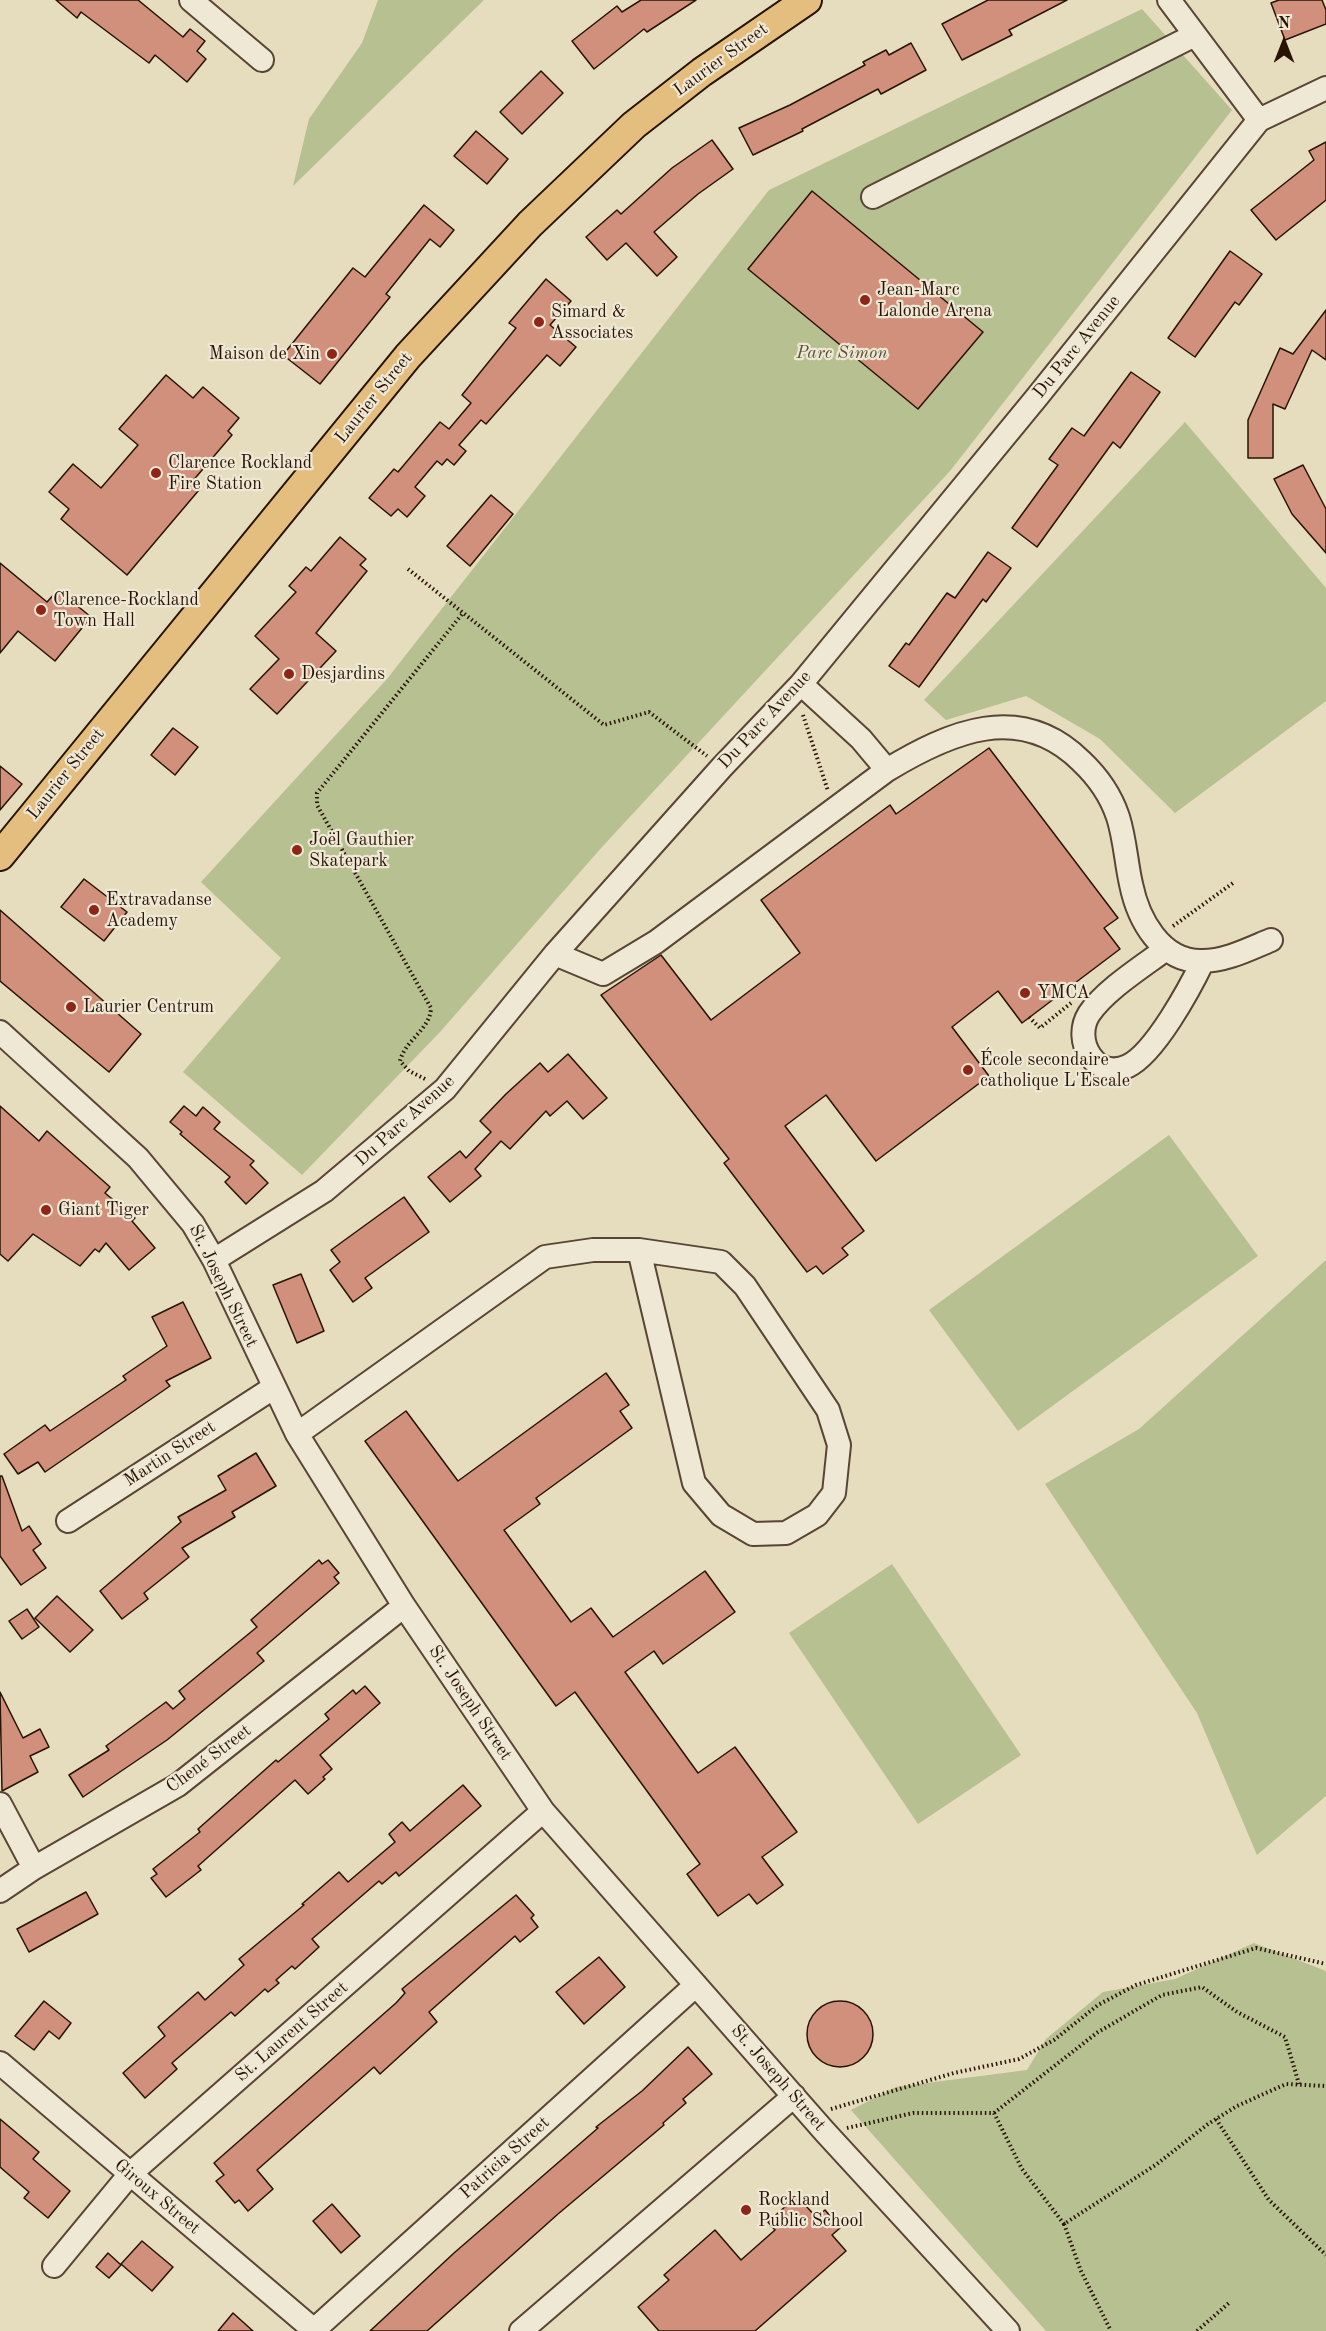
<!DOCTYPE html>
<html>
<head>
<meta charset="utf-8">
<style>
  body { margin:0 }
  #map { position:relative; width:1326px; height:2331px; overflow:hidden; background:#e6dcbe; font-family:"Old Standard TT",serif }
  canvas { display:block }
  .north { position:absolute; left:1254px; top:12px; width:60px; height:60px; -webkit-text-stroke:4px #efe8d5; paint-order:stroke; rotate:0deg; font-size:16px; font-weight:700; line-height:24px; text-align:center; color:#281305 }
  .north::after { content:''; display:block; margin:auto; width:21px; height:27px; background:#281305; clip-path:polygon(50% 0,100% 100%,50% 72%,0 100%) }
</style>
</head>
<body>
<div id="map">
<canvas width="1326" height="2331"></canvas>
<div class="north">N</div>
</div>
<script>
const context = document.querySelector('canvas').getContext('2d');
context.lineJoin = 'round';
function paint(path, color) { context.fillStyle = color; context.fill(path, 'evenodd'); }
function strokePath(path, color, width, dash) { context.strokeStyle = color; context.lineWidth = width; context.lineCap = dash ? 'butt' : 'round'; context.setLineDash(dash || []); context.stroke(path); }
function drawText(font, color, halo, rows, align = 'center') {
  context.font = font + ' "Old Standard TT",serif'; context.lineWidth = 4.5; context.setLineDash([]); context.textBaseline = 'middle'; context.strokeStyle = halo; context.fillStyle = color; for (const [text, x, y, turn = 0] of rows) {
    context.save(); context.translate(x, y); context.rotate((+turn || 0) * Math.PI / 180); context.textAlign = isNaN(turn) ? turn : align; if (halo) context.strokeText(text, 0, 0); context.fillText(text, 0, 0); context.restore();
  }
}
paint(new Path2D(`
  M378 0H484L293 186 309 119 362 43Z
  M1142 9 1232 110 950 471 602 847 440 1032 302 1175 183 1072 281 958 201 882 387 679 769 190Z
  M1185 422 1326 588V701L1175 813 1100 739 1026 696 946 720 924 700Z
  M1169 1135 1258 1256 1018 1431 929 1310Z
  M1326 1260V1796L1257 1855 1197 1713 1045 1484 1139 1429Z
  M892 1564 1021 1755 918 1824 789 1633Z
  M1254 1943 1326 1971V2331H1046L851 2110 896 2087 1027 2070 1046 2039 1103 1992 1175 1979Z`), '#b6c091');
const building = new Path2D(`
  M56 0H138L183 37 190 29 205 41 197 51 206 59 187 82 155 55 149 63 81 12 77 18Z
  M641 0H696L647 32 644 29 594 69 572 41 617 6 622 12Z
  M988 0H1067L1009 30 1012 35 962 60 942 24Z
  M1279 0H1322L1326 10V24L1285 40 1271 3Z
  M911 43 926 70 881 94 878 89 802 129 803 131 753 155 739 128 790 105 865 65 863 62 886 50 889 55Z
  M541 71 563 93 522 134 500 112Z
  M476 131 508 159 487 184 454 156Z
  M712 140 733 169 698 194 654 232 677 257 657 276 626 243 607 260 586 237 617 210 621 214 672 168Z
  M1326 142V200L1276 240 1251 210 1314 160 1309 151Z
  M812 191 983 332 918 409 748 269Z
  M424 205 454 230 440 247 430 239 386 294 390 297 320 384 283 355 353 268 365 277Z
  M1230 251 1262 274 1239 305 1235 302 1195 357 1168 338Z
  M546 279 571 301 550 325 576 347 560 366 547 355 486 424 481 420 459 445 466 451 454 465 447 459 442 465 437 461 415 487 425 496 407 517 398 509 391 516 369 498 394 469 398 472 440 422 449 429 471 403 462 395 516 328 509 323Z
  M1326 310V360L1312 350 1285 409 1273 404V458H1248V420L1280 348 1293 354Z
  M1131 372 1160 392 1120 448 1113 442 1037 547 1012 528 1058 465 1049 459 1072 428 1084 436Z
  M166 375 193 398 203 387 239 418 228 431 232 435 191 483 199 490 127 575 61 519 69 509 49 492 73 464 101 488 138 445 119 429Z
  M1303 465 1326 509V553L1292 514 1274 479Z
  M491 495 513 514 470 566 447 546Z
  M340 537 366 559 360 565 367 571 316 633 336 651 277 714 250 689 279 659 255 636 296 592 289 586 306 567 311 571Z
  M988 552 1011 568 986 602 983 599 919 687 889 666 906 643 909 645 947 593 955 598Z
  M0 563 47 602 58 590 91 617 55 661 18 631 0 653Z
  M173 728 198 747 175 775 151 755Z
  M989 748 1118 918 1104 928 1120 949 1022 1023 998 991 952 1027 989 1076 876 1161 826 1095 785 1126 864 1231 842 1248 848 1255 823 1274 816 1266 807 1272 724 1163 729 1159 601 995 661 955 711 1020 800 953 761 900 890 805 896 814Z
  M0 766 22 784 0 810Z
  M84 879 127 912 104 941 61 907Z
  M0 910 141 1034 109 1072 0 981Z
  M568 1054 607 1098 583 1119 567 1101 550 1116 546 1111 510 1149 501 1141 475 1169 481 1176 450 1202 428 1177 460 1151 466 1158 491 1132 480 1121 506 1094 540 1063 548 1072Z
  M0 1106 39 1141 47 1131 110 1187 105 1193 135 1218 132 1221 155 1248 129 1270 106 1243 99 1252 95 1249 80 1266 33 1234 8 1261 0 1254Z
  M184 1106 196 1116 203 1107 220 1122 214 1129 254 1161 250 1165 268 1183 246 1204 225 1182 230 1177 180 1134 182 1132 170 1122Z
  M404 1197 429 1232 365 1278 372 1288 353 1302 330 1270 340 1262 331 1250Z
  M301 1274 324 1331 297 1343 273 1285Z
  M183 1302 211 1358 166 1381 170 1386 45 1472 38 1462 18 1474 4 1454 45 1425 50 1431 126 1380 123 1376 167 1346 152 1317Z
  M606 1373 629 1405 620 1411 632 1428 536 1498 540 1504 504 1530 571 1622 591 1608 613 1637 705 1571 735 1612 663 1664 654 1651 625 1672 698 1773 735 1747 797 1832 762 1857 783 1885 757 1904 749 1894 718 1916 687 1874 700 1864 575 1692 556 1706 365 1441 406 1411 458 1481Z
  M256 1453 276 1486 232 1512 235 1517 182 1548 189 1557 144 1593 148 1599 122 1619 100 1591 181 1522 178 1517 226 1490 218 1476Z
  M0 1476H2L22 1531 29 1526 41 1544 33 1550 46 1568 21 1585 0 1556Z
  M319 1560 322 1564 328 1560 339 1573 334 1577 339 1583 257 1653 264 1661 167 1740 83 1797 69 1775 109 1750 106 1746 166 1702 173 1709 185 1699 179 1691 257 1627 251 1620Z
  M57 1596 93 1630 70 1652 35 1618Z
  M27 1609 39 1627 22 1639 9 1621Z
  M365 1686 380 1703 320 1755 332 1769 323 1777 325 1779 308 1794 295 1780 198 1866 201 1870 166 1897 151 1878 157 1874 153 1869 200 1832 198 1829 276 1760 278 1762 329 1719 325 1714 353 1690 356 1694Z
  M0 1692 23 1738 40 1729 49 1747 30 1756 38 1772 2 1791Z
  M463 1785 481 1806 399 1876 396 1872 382 1884 379 1881 312 1939 319 1947 295 1969 292 1966 276 1980 279 1983 268 1992 265 1989 235 2016 231 2012 172 2063 177 2069 145 2098 123 2073 165 2036 158 2027 198 1992 205 2000 244 1965 239 1959 304 1905 302 1904 339 1872 348 1882 395 1842 389 1834 402 1822 410 1831Z
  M86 1892 98 1914 29 1952 17 1929Z
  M516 1895 534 1915 531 1918 538 1927 520 1942 515 1936 429 2012 437 2022 380 2074 374 2067 257 2170 273 2189 248 2211 239 2200 235 2203 216 2181 224 2175 214 2163 396 2003 405 1993 402 1989Z
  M599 1957 625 1987 584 2024 556 1992Z
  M44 2001 71 2023 59 2039 49 2031 34 2050 15 2036Z
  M807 2034a33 33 0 1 1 66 0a33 33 0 1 1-66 0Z
  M688 2047 712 2074 683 2099 686 2103 663 2123 664 2125 558 2214 427 2331H370L454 2253 598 2128 596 2127 642 2091Z
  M0 2119 39 2152 33 2159 70 2191 48 2218 24 2198 29 2192 0 2167Z
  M797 2196 816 2217 825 2210 840 2228 832 2235 846 2251 755 2331H659L638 2307 669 2280 664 2275 715 2230 741 2260 775 2230 768 2222Z
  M332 2204 360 2236 341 2253 313 2221Z
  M142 2241 173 2267 152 2291 121 2264Z
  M108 2253 121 2265 109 2278 96 2267Z
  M233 2313 253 2331H218Z`);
paint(building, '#d1907b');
strokePath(building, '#281305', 1.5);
const minor = new Path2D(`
  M191 0 262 60
  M1169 0 1259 120
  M873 197 1195 35
  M801 684 861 739 887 770
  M1166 949C1142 967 1105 990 1089 1014 1072 1041 1096 1081 1128 1066 1155 1053 1190 988 1203 961
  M555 954 603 974 656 942 887 770C950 732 1020 701 1081 761 1097 776 1111 796 1118 817 1125 839 1126 862 1131 884 1138 919 1161 962 1202 961 1226 961 1249 949 1271 940
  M0 1032 138 1158 193 1224 214 1260 297 1434 404 1606 543 1811 825 2132 1008 2331
  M214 1260 324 1191 445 1089 555 954 722 767 801 684 1037 397 1259 120 1326 88
  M297 1434 545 1257 593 1250H639L721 1262 745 1286 828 1410 839 1445 834 1493 817 1515 786 1533 753 1534 721 1515 694 1483 639 1250
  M68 1521 273 1388
  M0 1804 34 1868
  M0 1891 34 1868 178 1785 404 1606
  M0 2063 315 2331
  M54 2266 130 2174 543 1811
  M313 2331 696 1985
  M521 2331 794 2096`);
const major = new Path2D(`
  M0 856 408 356 530 224 634 125 702 72 807 0`);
strokePath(minor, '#584533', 26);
strokePath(major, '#281305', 32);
strokePath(new Path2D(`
  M408 569 604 725 649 712 707 756
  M803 715 828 791
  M1173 926 1233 883
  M1029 1017 1040 1028 1071 1003
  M425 1079 409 1071 400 1061C405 1040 430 1030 431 1008L317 805V793L463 613
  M831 2109 954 2073 1019 2059 1054 2040 1098 2005 1136 1985 1256 1948 1326 1964
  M994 2113 1098 2032 1162 1995 1202 1987 1237 2012 1285 2037 1299 2084
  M1216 2119 1269 2200 1326 2255
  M847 2128 913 2113H994L1022 2169 1064 2224 1157 2164 1208 2124 1237 2106 1286 2084 1326 2086
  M1064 2224 1081 2271 1111 2331
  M1197 2331 1230 2302`), '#281305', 4, [1.5, 3]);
strokePath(minor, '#efe8d5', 22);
strokePath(major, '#e3be7f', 28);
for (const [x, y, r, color] of [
  [865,300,6,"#8f2418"],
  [539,322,6,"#8f2418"],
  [332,354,6,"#8f2418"],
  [156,473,6,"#8f2418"],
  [41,610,6,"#8f2418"],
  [289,674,6,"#8f2418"],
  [297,850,6,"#8f2418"],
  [94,910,6,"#8f2418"],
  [1025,993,6,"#8f2418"],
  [71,1007,6,"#8f2418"],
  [968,1070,6,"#8f2418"],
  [46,1210,6,"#8f2418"],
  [746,2210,6,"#8f2418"]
]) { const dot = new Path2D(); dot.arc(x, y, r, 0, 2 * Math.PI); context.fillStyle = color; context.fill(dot); strokePath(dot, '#efe8d5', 2); }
drawText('18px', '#281305', '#efe8d5', [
  ["Laurier Street",721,60,-36],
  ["Du Parc Avenue",1077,347,-51],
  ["Laurier Street",374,398,-51],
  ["Du Parc Avenue",765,720,-47],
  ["Laurier Street",66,774,-51],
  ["Du Parc Avenue",405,1121,-42],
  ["St. Joseph Street",223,1286,64],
  ["Martin Street",170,1454,-33],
  ["St. Joseph Street",470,1703,56],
  ["Chené Street",209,1759,-37],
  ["St. Laurent Street",292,2032,-41],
  ["St. Joseph Street",778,2078,49],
  ["Patricia Street",505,2158,-42],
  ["Giroux Street",157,2197,40]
]);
drawText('18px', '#281305', '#efe8d5', [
  ["Jean-Marc",877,290],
  ["Lalonde Arena",877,311],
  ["Simard &",551,312],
  ["Associates",551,333],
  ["Maison de Xin",320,354,"right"],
  ["Clarence Rockland",168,463],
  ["Fire Station",168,484],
  ["Clarence-Rockland",53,600],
  ["Town Hall",53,621],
  ["Desjardins",301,674],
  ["Joël Gauthier",309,840],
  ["Skatepark",309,861],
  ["Extravadanse",106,900],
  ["Academy",106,921],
  ["YMCA",1037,993],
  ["Laurier Centrum",83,1007],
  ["École secondaire",980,1060],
  ["catholique L'Escale",980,1081],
  ["Giant Tiger",58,1210],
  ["Rockland",758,2200],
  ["Public School",758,2221]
], 'left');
drawText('italic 18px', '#5a5036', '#efe8d5', [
  ["Parc Simon",842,353]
]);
</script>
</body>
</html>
